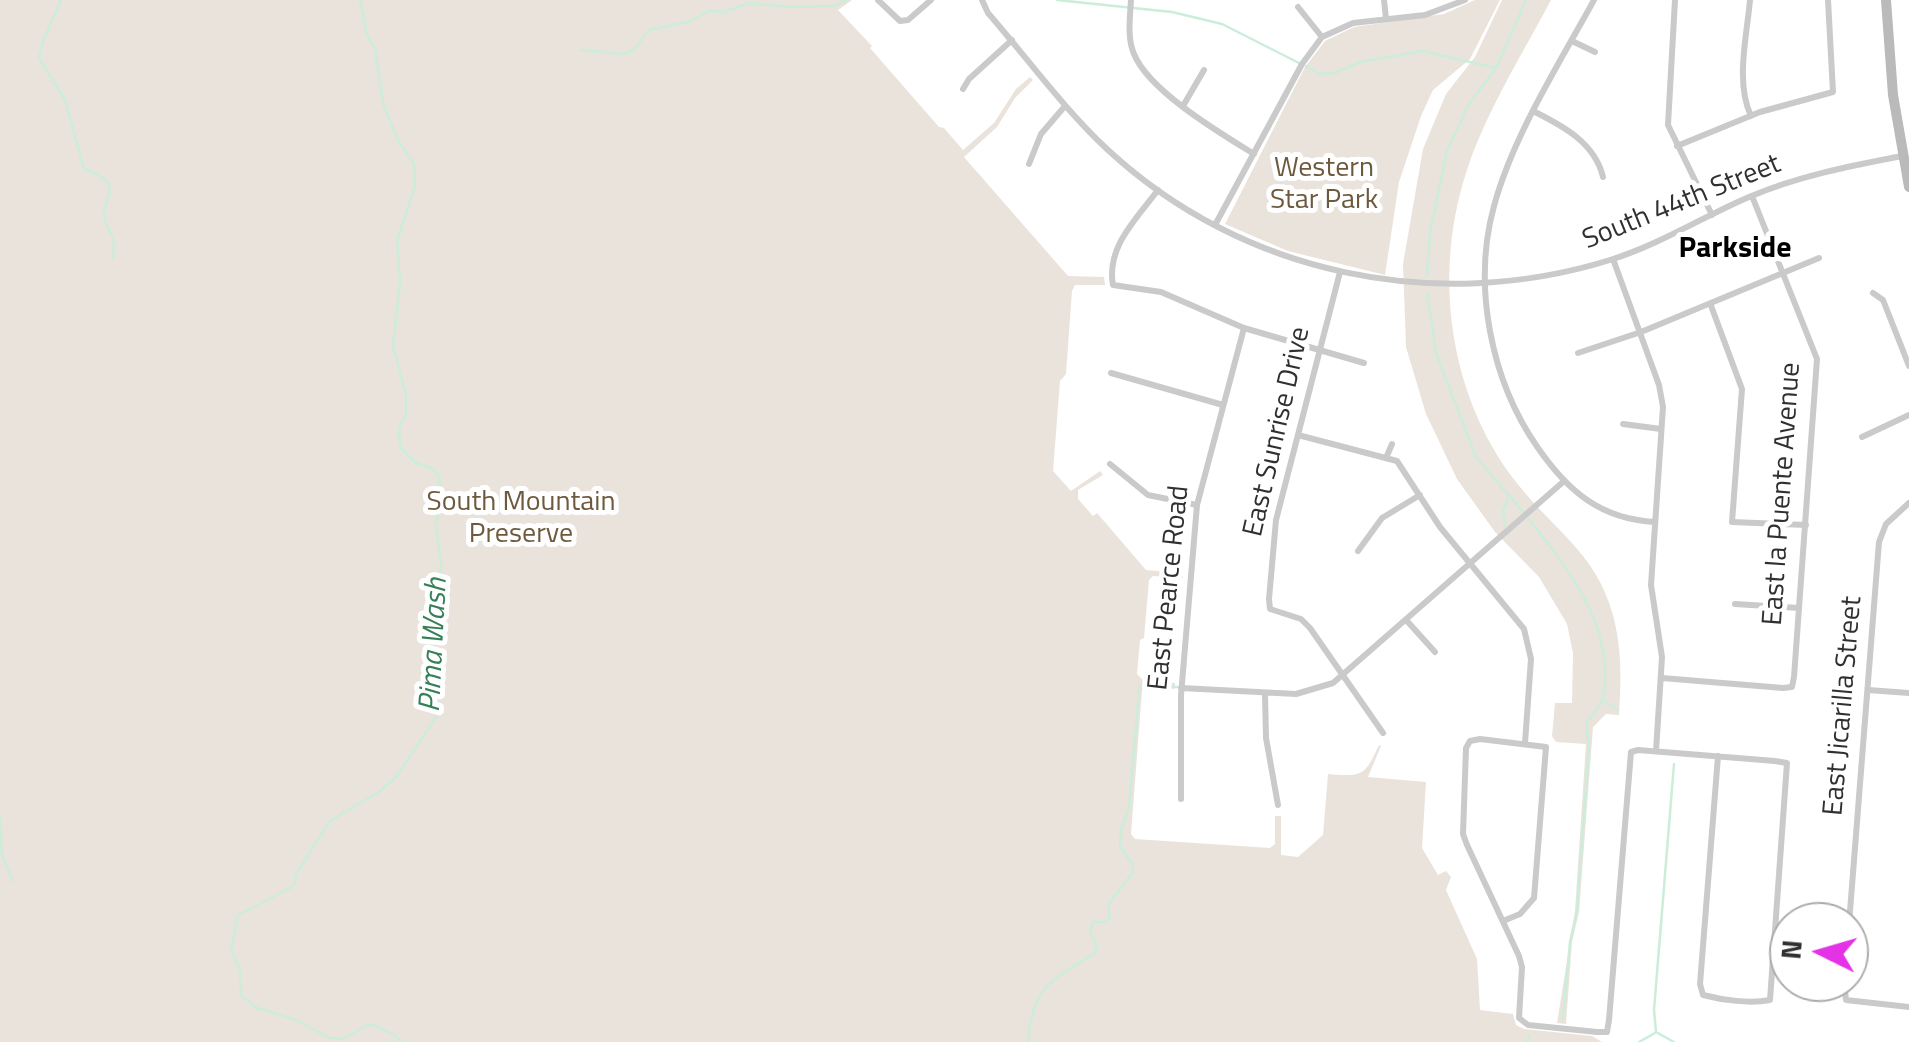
<!DOCTYPE html>
<html>
<head>
<meta charset="utf-8">
<style>
  body { margin:0 }
  #map { position:relative; width:1909px; height:1042px; overflow:hidden; background:#fff; font-family:"Titillium Web",sans-serif }
  canvas { display:block }
  .north { position:absolute; left:1769px; top:902px; width:100px; height:100px; box-sizing:border-box; background:#fff; border:2px solid #acacac; border-radius:50%; rotate:275deg; font-size:28px; font-weight:700; line-height:40px; text-align:center; color:#303030 }
  .north::after { content:''; display:block; margin:auto; width:35px; height:45px; background:#e433e7; clip-path:polygon(50% 0,100% 100%,50% 72%,0 100%) }
</style>
</head>
<body>
<div id="map">
<canvas width="1909" height="1042"></canvas>
<div class="north">N</div>
</div>
<script>
const context = document.querySelector('canvas').getContext('2d');
context.lineJoin = 'round';
function paint(path, color) { context.fillStyle = color; context.fill(path, 'evenodd'); }
function strokePath(path, color, width, dash) { context.strokeStyle = color; context.lineWidth = width; context.lineCap = dash ? 'butt' : 'round'; context.setLineDash(dash || []); context.stroke(path); }
function drawText(font, color, halo, rows, align = 'center') {
  context.font = font + ' "Titillium Web",sans-serif'; context.lineWidth = 10; context.setLineDash([]); context.textBaseline = 'middle'; context.strokeStyle = halo; context.fillStyle = color; for (const [text, x, y, turn = 0] of rows) {
    context.save(); context.translate(x, y); context.rotate((+turn || 0) * Math.PI / 180); context.textAlign = isNaN(turn) ? turn : align; if (halo) context.strokeText(text, 0, 0); context.fillText(text, 0, 0); context.restore();
  }
}
paint(new Path2D(`
  M0 0H852L838 10 872 46 870 48 939 127 944 128 963 150 994 123 1016 89 1030 77 1033 80 1015 98 997 127 964 157 1068 276 1104 277 1105 285H1075L1072 291 1066 374 1060 381 1053 471 1071 491 1100 471 1103 475 1078 490V499L1093 516 1097 513 1146 570 1183 573V578L1153 576 1149 580 1144 638 1140 640 1137 674 1143 680 1175 683V689L1147 686 1142 690 1131 834 1135 839 1270 848 1275 844V816H1281V855L1298 857 1323 835 1328 774C1362 777 1365 776 1379 745L1381 746 1368 777 1426 782 1422 848 1438 875 1446 871 1451 877 1446 890 1477 959 1480 1010 1513 1014 1516 1025 1524 1029 1592 1036 1602 1042H0Z
  M1475 0H1500L1470 59 1433 90 1421 116 1399 182 1385 275 1288 251 1225 224 1305 67 1325 41 1354 27 1444 14Z
  M1502 0H1551C1523 53 1489 107 1469 164 1432 269 1447 393 1516 482 1537 509 1562 530 1583 556 1621 604 1623 657 1619 715L1606 714 1593 727 1579 912 1572 942 1566 1024 1557 1023 1575 911 1586 744 1556 742 1552 736 1555 703H1572L1573 653 1567 624 1539 577 1495 532 1457 479 1426 414 1406 347 1403 264 1423 149 1446 94 1475 57Z`), '#eae3dc');
strokePath(new Path2D(`
  M61 0 43 41 39 58 65 100 84 169C117 182 112 185 103 214 108 233 117 235 113 258
  M360 0 367 35 375 48 383 103 398 140 414 164 415 186 397 241 400 283 393 346 406 395V415L399 428 400 447 416 463 432 468 439 476 441 494 436 525 441 563 434 664 436 717 396 777 380 791 330 821 296 874 294 886 238 915 231 950 240 970 241 995 255 1007 296 1020 329 1038 342 1039 370 1024 395 1035 401 1042
  M1057 0 1172 12 1222 24 1299 63
  M580 50 622 54 633 51 649 30 688 22 708 11 724 12 749 3 789 7 835 6 846 0
  M1306 66 1319 74 1335 73 1360 62 1422 51 1496 68
  M1427 276 1430 233 1447 150 1469 104 1496 68 1526 0
  M1427 293 1436 353 1476 457 1523 512
  M1528 518C1568 568 1616 628 1603 697 1602 706 1592 715 1586 723L1589 747 1577 911 1570 942 1563 1018
  M1505 526 1503 511 1509 496
  M1603 700 1618 710
  M1674 764 1654 1010 1656 1032 1674 1042
  M0 818 2 855 13 881
  M1028 1042C1033 985 1051 981 1095 953L1096 944 1090 931 1093 922H1106L1110 918 1108 905 1133 872 1132 864 1120 846 1121 830 1129 808 1139 691 1141 685 1177 687
  M1526 1042 1530 1036
  M1639 1042 1655 1033`), '#cbedda', 2.5);
strokePath(new Path2D(`
  M878 0 900 21 908 20 931 0
  M982 0 988 13C1028 59 1064 109 1108 150 1243 275 1436 314 1610 260 1659 245 1702 217 1749 197 1798 176 1850 166 1902 156
  M1131 0C1130 18 1127 38 1134 54 1149 91 1220 133 1254 154
  M1384 0 1386 19
  M1594 0C1559 64 1513 136 1494 206 1472 286 1491 381 1538 448 1568 491 1600 519 1655 522
  M1675 0 1668 125 1712 215
  M1750 0C1747 35 1735 83 1751 116
  M1298 7 1322 37
  M1572 41 1595 52
  M963 89 969 79 1012 40
  M1183 106 1204 70
  M1535 112C1563 126 1595 143 1603 177
  M1677 146 1760 112 1833 92 1828 0
  M1029 164 1041 134 1065 106
  M1158 190C1137 218 1106 247 1113 285L1161 292 1244 328 1364 363
  M1215 225 1302 64 1322 37 1353 23 1425 15 1465 0
  M1613 259 1659 385 1663 407 1651 585 1662 657 1656 751
  M1340 272 1276 520 1269 599 1270 609 1301 619 1310 628 1383 733
  M1873 293 1883 300 1909 366
  M1710 303 1742 389 1732 522 1806 525
  M1578 353 1641 332 1819 258
  M1111 373 1223 405
  M1623 424 1661 429
  M1298 435 1397 461 1440 527 1524 629 1531 659 1525 743
  M1862 437 1909 415
  M1386 458 1392 444
  M1110 464 1148 495 1197 505
  M1358 551 1382 518 1420 495
  M1735 604 1799 608
  M1407 621 1435 652
  M1662 678 1783 688 1792 687 1794 677 1817 359 1752 196
  M1181 688 1296 694 1333 683 1563 482
  M1868 690 1909 693
  M1265 694 1266 738 1278 805
  M1181 799V695L1197 505 1244 328
  M1503 921 1520 914 1534 898 1546 747 1480 739 1470 741 1466 748 1463 834 1467 845 1519 956 1522 967 1519 1018 1528 1025 1597 1032H1607L1609 1020 1631 752 1638 750 1775 761 1787 763 1770 1000C1750 1004 1722 1000 1703 995L1700 984 1718 756
  M1849 924 1879 542 1886 524 1909 503
  M1844 982 1846 1000 1909 1007`), '#cacaca', 6);
strokePath(new Path2D(`
  M1886 0 1893 95 1909 187`), '#bababa', 10);
drawText('28px', '#6d593d', '#fff', [
  ["Western",1324,169],
  ["Star Park",1324,201],
  ["South Mountain",521,503],
  ["Preserve",521,535]
]);
drawText('28px', '#303030', '#fff', [
  ["South 44th Street",1682,203,-22],
  ["East Sunrise Drive",1278,432,-77],
  ["East la Puente Avenue",1783,494,-86],
  ["East Pearce Road",1170,588,-84],
  ["East Jicarilla Street",1844,706,-85]
]);
drawText('bold 30px', '#000', '#fff', [
  ["Parkside",1735,250]
]);
drawText('italic 30px', '#368058', '#fff', [
  ["Pima Wash",435,645,-87]
]);
</script>
</body>
</html>
